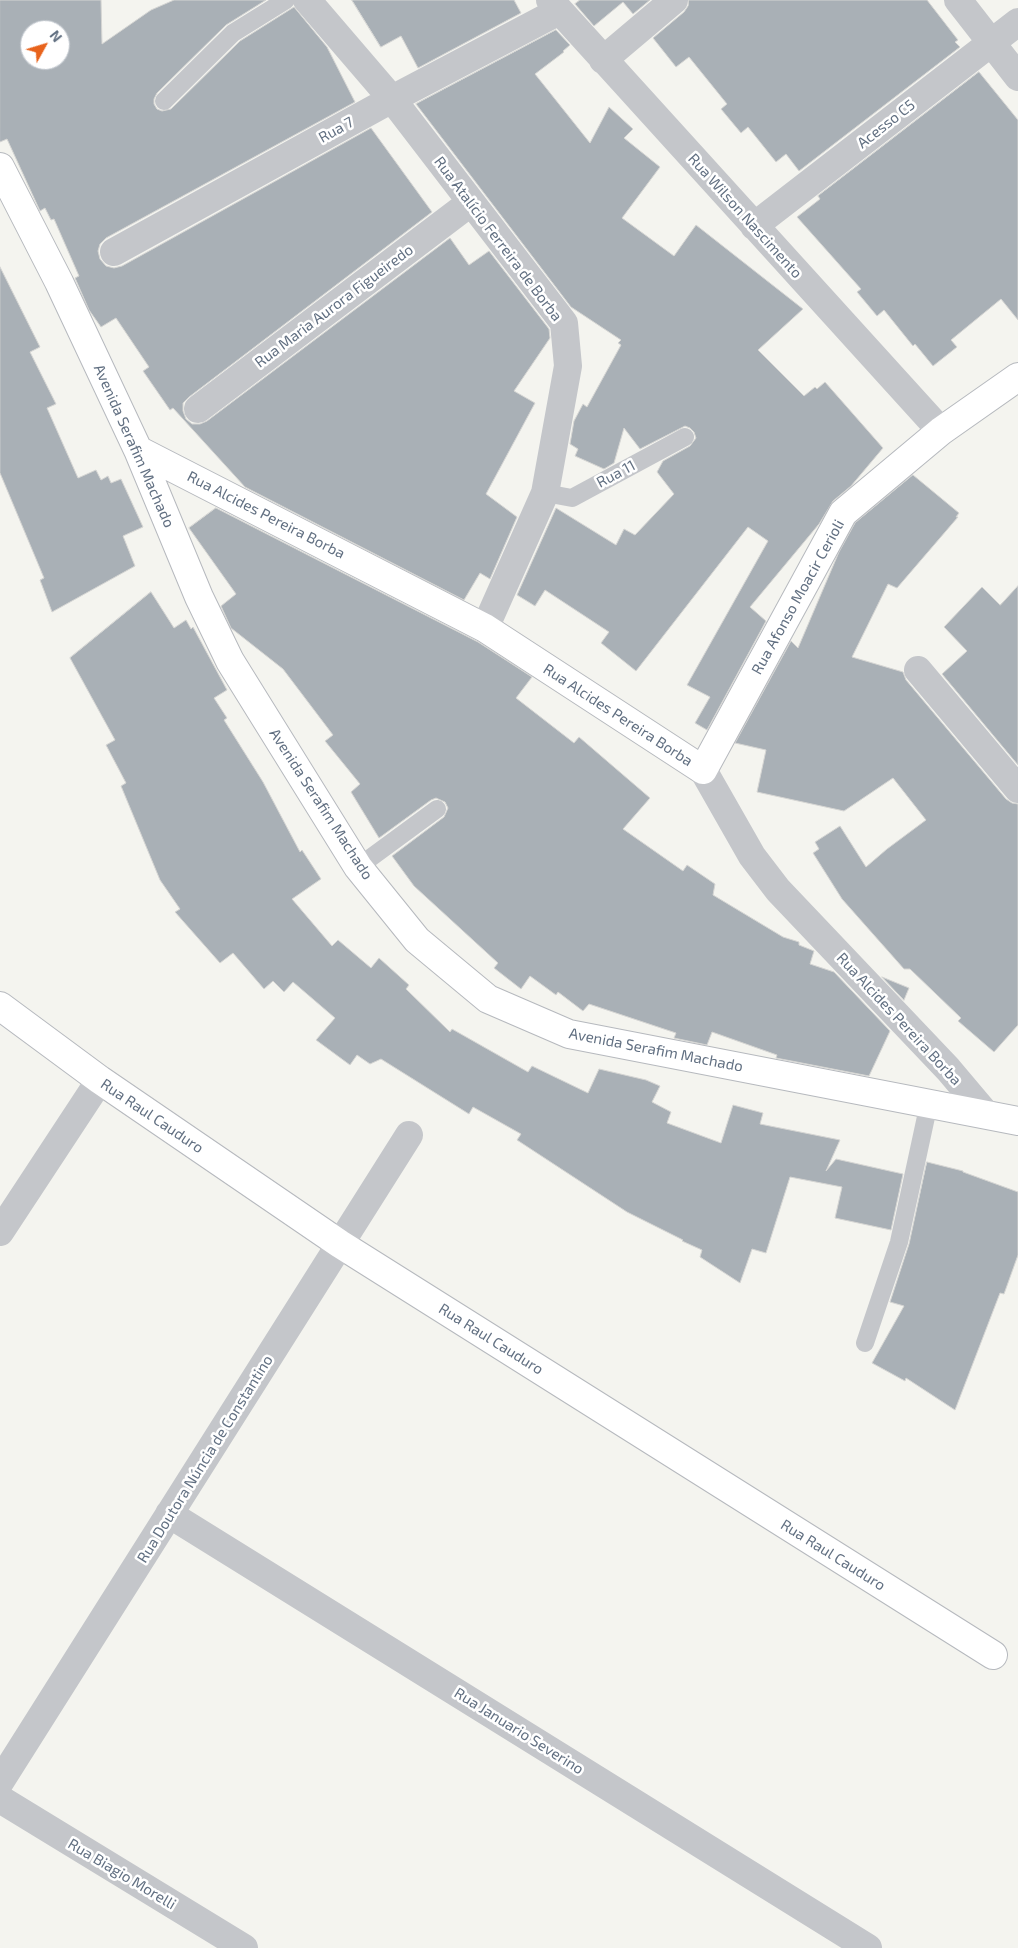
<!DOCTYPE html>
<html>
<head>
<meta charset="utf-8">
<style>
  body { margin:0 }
  #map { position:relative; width:1018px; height:1948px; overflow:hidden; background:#f4f4ef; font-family:"Exo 2",sans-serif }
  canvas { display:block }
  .north { position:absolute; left:20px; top:20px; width:50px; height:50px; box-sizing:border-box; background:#fff; border:1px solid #c0c6cd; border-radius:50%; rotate:51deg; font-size:14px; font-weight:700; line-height:20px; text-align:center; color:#627082 }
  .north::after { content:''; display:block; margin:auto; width:18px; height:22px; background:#e8631c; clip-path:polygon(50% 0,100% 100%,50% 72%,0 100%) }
</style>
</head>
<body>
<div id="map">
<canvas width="1018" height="1948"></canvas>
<div class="north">N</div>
</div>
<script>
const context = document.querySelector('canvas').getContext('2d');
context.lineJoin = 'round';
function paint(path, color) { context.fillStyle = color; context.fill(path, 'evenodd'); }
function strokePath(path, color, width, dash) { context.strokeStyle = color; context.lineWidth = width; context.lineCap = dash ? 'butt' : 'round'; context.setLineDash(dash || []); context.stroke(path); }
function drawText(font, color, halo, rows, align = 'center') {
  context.font = font + ' "Exo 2",sans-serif'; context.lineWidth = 5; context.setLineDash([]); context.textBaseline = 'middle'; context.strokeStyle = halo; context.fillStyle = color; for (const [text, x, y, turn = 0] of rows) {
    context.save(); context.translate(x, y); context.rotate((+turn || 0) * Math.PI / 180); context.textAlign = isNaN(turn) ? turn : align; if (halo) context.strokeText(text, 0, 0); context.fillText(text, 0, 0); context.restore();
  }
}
const building = new Path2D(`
  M0 0H101L102 44 151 10 174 0H266L226 25 157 93 154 99V104L157 109 162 111 171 109 240 41 294 7 327 47 355 102 106 238 100 244 98 251 100 259 106 266 114 268 122 266 371 128 432 212 189 397 183 403V411L186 419 192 424H200L207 421 450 238 469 265 489 251 549 329 550 338 514 391 535 403 486 494 517 517 490 579 480 573 464 600 245 487 173 408 170 410 143 371 149 367 116 318 101 327 89 310 75 278 79 276 54 219 51 220 45 208 40 211 7 139 0 142ZM30 30H60V60H30Z
  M352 0H514L521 13 418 68 401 36 381 47Z
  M580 0H650L633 14 623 2 594 26 575 4Z
  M689 0H927L958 40 955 42 960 47 799 171 786 154 776 162 748 127 741 133 721 109 727 104 689 57 676 67 653 38 684 12 688 6Z
  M556 30 570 45 563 51 564 52 535 74 590 143 609 107 633 129 624 138 660 167 622 218 674 256 696 225 803 309 758 350 804 396 815 387 817 389 825 382 883 448 851 486 833 501 819 524 750 607 766 621 707 730 695 723 710 697 687 685 768 541 748 527 636 671 601 643 609 632 545 590 535 606 517 595 556 508 616 545 624 529 635 535 674 494 657 472 663 461 690 446 696 438 694 432 690 428 685 426 640 449 624 428 614 463 604 469 575 456 578 449 570 444 574 421 583 404 587 407 621 345 618 343 621 340 571 307 416 104Z
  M979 72 1018 120V320L1001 299 951 340 957 347 933 366 915 344 913 346 884 310 877 316 857 292 861 289 797 217 820 199 818 196Z
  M0 267 40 347 30 352 56 404 47 408 78 478 96 470 101 480 108 476 111 483 121 479 143 527 123 536 135 566 52 612 40 580 44 578 0 473Z
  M913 475 959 513 956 517H958L897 588 888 584 852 657 903 672 906 680 1006 799 1012 803 1018 804V1025L994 1052 958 1021 961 1018 910 969H904L842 899 813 853 819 849 815 842 840 826 866 867 887 849 926 820 893 778 844 811 757 792 766 750 735 743 791 641 798 648 839 552 855 523Z
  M216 508 478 642 532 677 516 698 574 743 579 737 650 798 623 829 683 871 687 865 715 884 713 895 783 937 799 942V945L814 951 810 964 834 972 890 1031 869 1076 776 1058 777 1055 712 1032 707 1045 674 1038 676 1033 589 1004 583 1011 558 992 556 995 530 976 521 989 494 968 498 963 414 886 392 856 444 817 448 808 445 802 436 798 431 800 379 838 351 792 360 784 325 741 333 735 283 669 231 628 221 606 236 594 189 528Z
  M1018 586V765L942 674 967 651 944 627 982 587 1000 605Z
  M151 592 174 628 186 620 191 629 193 627 227 690 214 698 227 718 224 720 263 782 300 852 302 850 321 879 292 899 332 946 338 940 371 968 379 958 409 985 406 989 450 1032 452 1029 528 1072 532 1066 588 1093 599 1069 646 1080 660 1086 652 1102 671 1112 667 1123 721 1143 733 1105 763 1113 760 1124 840 1140 826 1171 836 1159 903 1174 891 1230 835 1218 842 1187 790 1177 766 1253 752 1249 740 1283 700 1257 702 1250 682 1241 683 1240 627 1212 517 1140 521 1134 473 1107 469 1114 381 1059 370 1064 357 1055 350 1065 316 1040 335 1018 293 982 284 992 273 981 264 989 233 953 220 963 175 912 180 909 160 880 121 786 126 783 106 745 115 740 70 658Z
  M882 977 909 988 904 1000Z
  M927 1162 963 1171V1172L1018 1192V1255L1004 1294 1000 1293 955 1410 906 1378 905 1381 872 1363 904 1306 890 1302 909 1244Z`);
paint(building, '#a9b0b6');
strokePath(building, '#d5d5d3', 1);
const secondary = new Path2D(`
  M0 167 59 282 138 450 199 597 230 661 358 867 417 940 488 999 569 1034 1018 1121
  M138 450 485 628 703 770 843 513 941 431 1018 377
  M0 1006 100 1080 340 1244 993 1655`);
strokePath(secondary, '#b6b9be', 30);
strokePath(new Path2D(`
  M164 101 233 33 286 0
  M545 493 572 498 685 437
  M358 867 437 809
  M865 1343 899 1242 929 1103`), '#c4c6ca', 18);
strokePath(new Path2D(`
  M307 0 392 99 564 323 568 366 545 493 485 628
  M550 0 941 431
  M958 0 1018 77
  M603 60 674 0
  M754 226 1018 22
  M114 252 392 99 559 11
  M198 409 470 203
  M918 670 1018 789
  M703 770 752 856 778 890 948 1069 986 1114
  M0 1232 100 1080
  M169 1514 868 1948
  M0 1782 409 1135
  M0 1799 244 1948`), '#c4c6ca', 28);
strokePath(secondary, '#fff', 28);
drawText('15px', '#627082', '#fff', [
  ["Acesso C5",886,124,-38],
  ["Rua 7",336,130,-29],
  ["Rua Wilson Nascimento",745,216,48],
  ["Rua Atalício Ferreira de Borba",498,239,53],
  ["Rua Maria Aurora Figueiredo",334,306,-37],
  ["Avenida Serafim Machado",134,446,66],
  ["Rua 11",616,474,-28],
  ["Rua Alcides Pereira Borba",266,515,27],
  ["Rua Afonso Moacir Cerioli",798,597,-61],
  ["Rua Alcides Pereira Borba",618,715,33],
  ["Avenida Serafim Machado",321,804,57],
  ["Rua Alcides Pereira Borba",899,1019,47],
  ["Avenida Serafim Machado",656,1050,11],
  ["Rua Raul Cauduro",152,1116,34],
  ["Rua Raul Cauduro",491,1339,32],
  ["Rua Doutora Núncia de Constantino",205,1459,-58],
  ["Rua Raul Cauduro",833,1555,32],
  ["Rua Januario Severino",519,1731,32],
  ["Rua Biagio Morelli",122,1874,31]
]);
</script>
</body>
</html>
